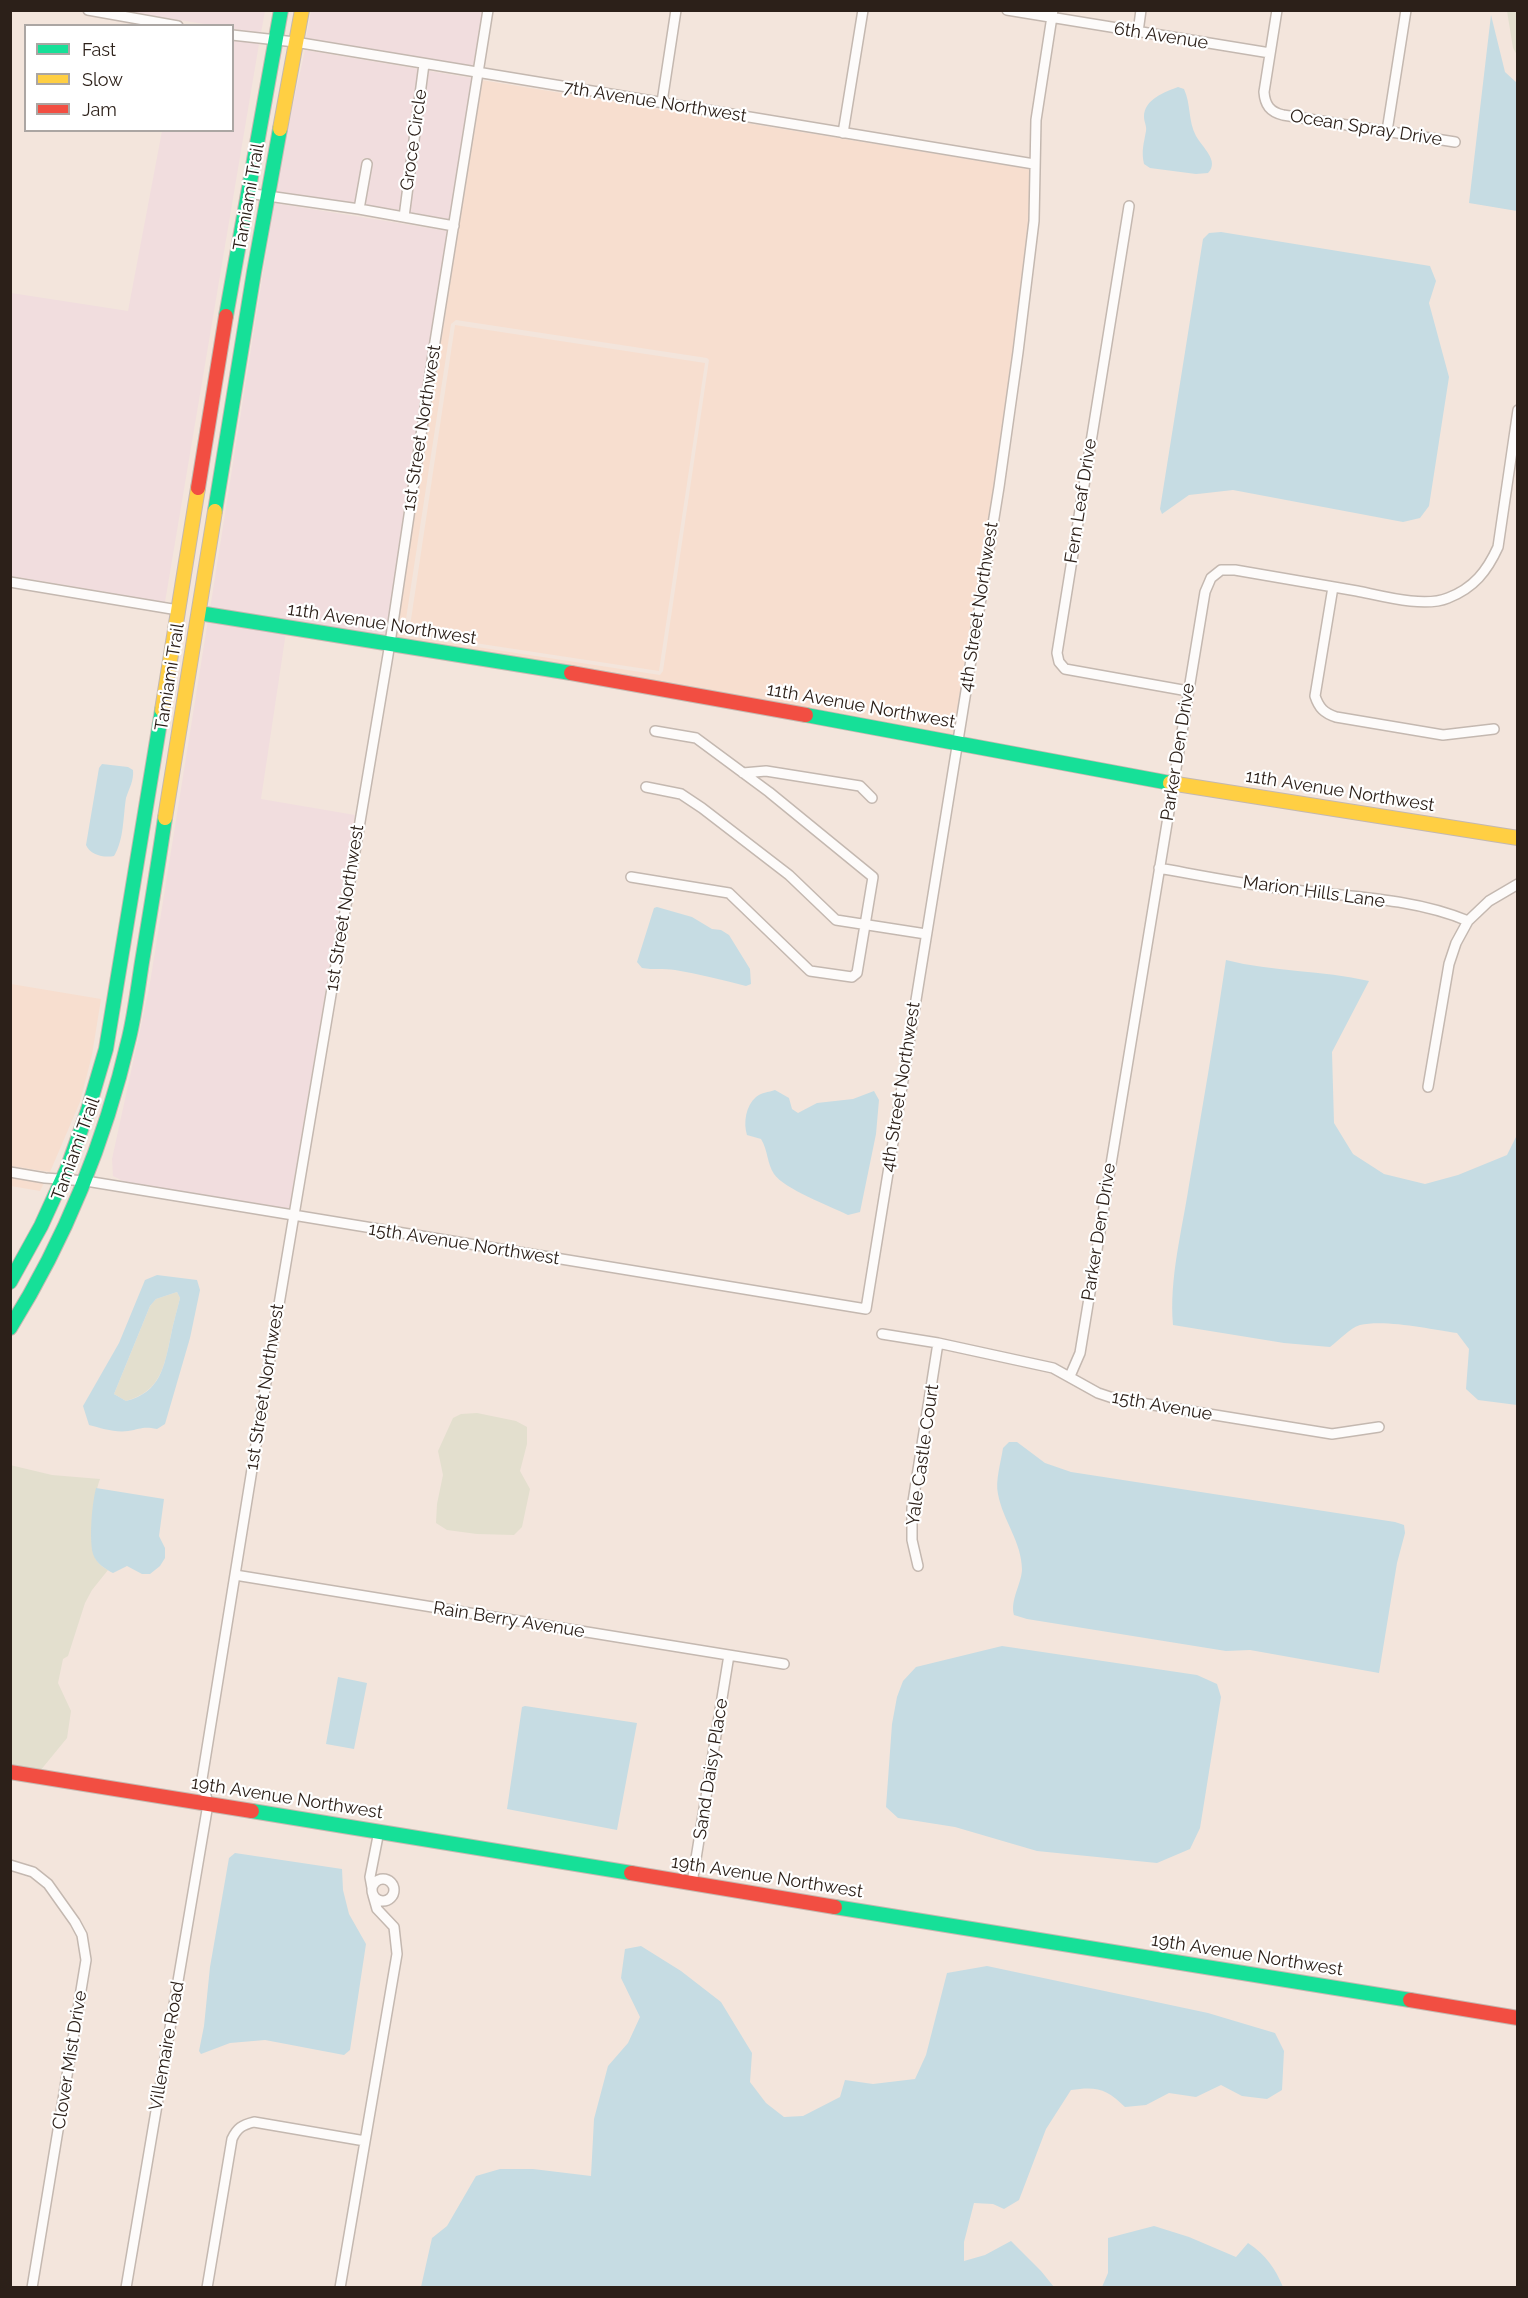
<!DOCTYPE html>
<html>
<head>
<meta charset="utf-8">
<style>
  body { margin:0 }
  #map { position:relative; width:1528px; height:2298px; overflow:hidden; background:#f3e5dc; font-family:Raleway,sans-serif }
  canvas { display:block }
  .frame { position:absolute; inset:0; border:12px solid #2c2019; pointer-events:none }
  .legend { position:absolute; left:24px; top:24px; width:210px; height:108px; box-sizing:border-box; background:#fff; border:2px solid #aba6a3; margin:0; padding:8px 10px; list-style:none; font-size:18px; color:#2c2019 }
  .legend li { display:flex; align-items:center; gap:12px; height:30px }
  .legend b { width:30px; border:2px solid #aba6a3 }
</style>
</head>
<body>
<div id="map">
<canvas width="1528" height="2298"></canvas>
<div class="frame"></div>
<ul class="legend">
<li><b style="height:8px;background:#16e098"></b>Fast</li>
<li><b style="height:8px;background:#ffcf43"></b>Slow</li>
<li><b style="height:8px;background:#f24e42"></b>Jam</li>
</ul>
</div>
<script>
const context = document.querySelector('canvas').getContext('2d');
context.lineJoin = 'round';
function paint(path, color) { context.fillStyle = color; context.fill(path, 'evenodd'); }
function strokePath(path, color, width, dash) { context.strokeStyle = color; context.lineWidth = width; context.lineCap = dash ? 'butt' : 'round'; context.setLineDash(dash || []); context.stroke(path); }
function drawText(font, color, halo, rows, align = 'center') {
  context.font = font + ' Raleway,sans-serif'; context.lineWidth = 4.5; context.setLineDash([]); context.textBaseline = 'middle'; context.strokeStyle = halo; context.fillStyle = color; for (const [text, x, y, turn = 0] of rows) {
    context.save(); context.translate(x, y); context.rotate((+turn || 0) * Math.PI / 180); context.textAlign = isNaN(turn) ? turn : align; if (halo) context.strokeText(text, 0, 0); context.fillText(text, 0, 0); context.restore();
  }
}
paint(new Path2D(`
  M122 11H265L261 33 233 29 232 26 211 25Z
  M311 11H483L473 67 306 39Z
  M233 40 259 44 165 602 11 576V293L128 311 162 131 232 130Z
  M305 50 419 69 400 210 365 205 372 159 363 158 355 203 276 191 283 150Z
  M429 71 472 78 450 220 409 212Z
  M274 203 448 231 386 637 210 609Z
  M208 620 286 632 261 799 355 815 289 1210 125 1182 113 1176 112 1159 149 989Z`), '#f1ddde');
paint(new Path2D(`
  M481 80 1029 169V221L1013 352 994 486 953 735 396 638ZM456 320 707 358 709 360 663 671 660 675 405 636 404 632 451 324Z
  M455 325 705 363 659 671 409 633Z
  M11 984 101 999 92 1055 80 1102 50 1172 11 1166Z
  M11 1177 44 1183 40 1191 11 1186Z`), '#f7decf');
paint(new Path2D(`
  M1507 11H1517V55L1513 48Z
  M177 1292 180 1298C177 1311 173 1323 171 1335 164 1367 161 1391 126 1401L114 1394 150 1306 156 1299Z
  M477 1413 516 1421 527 1427V1444L520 1471 530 1489 522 1527 514 1535 477 1534 447 1530 436 1523 437 1504 443 1475 438 1451 453 1418 461 1414Z
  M10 1465 52 1475 100 1479C94 1494 88 1542 95 1557 98 1563 102 1567 108 1570L92 1590 85 1603 68 1656 63 1659 58 1683 71 1711 67 1738 40 1771 11 1766Z`), '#e3dfce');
paint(new Path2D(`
  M1491 15 1505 72 1517 83V211L1469 203Z
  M1178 87 1184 89C1191 104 1188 121 1196 136 1202 147 1220 161 1208 173L1196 174 1150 168 1144 164C1141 151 1144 143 1146 131 1147 126 1144 122 1144 117 1144 99 1165 92 1178 87Z
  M1221 232 1430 266 1436 281 1429 303 1449 377 1429 506 1420 518 1403 522 1233 490 1189 495 1162 514 1160 509 1203 239 1209 233Z
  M102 764 128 767 133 770C134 781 129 788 126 798 123 817 124 840 114 856 104 858 90 855 86 845L99 768Z
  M657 907 692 917 712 929 721 930 729 935 750 969 751 984 746 986C723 980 698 974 675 970 664 968 653 970 642 968L637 962 654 908Z
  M1226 960C1273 972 1322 970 1369 981L1332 1052 1334 1123 1353 1154 1384 1174 1425 1184 1458 1175 1507 1155 1517 1135V1405L1478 1400 1466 1389 1469 1349 1457 1333C1431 1329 1384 1319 1360 1325 1350 1328 1338 1341 1330 1347L1284 1343 1173 1325C1169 1279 1182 1231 1189 1185 1202 1110 1215 1035 1226 960Z
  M775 1090 789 1098 792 1109 798 1113 817 1103 853 1099 874 1091 879 1100 876 1134 860 1212 848 1215C830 1206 784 1189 774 1174 767 1164 768 1150 761 1139L747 1135C743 1123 746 1105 756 1097 760 1093 769 1092 775 1090Z
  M157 1275 197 1280 200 1290 190 1338 165 1424 157 1429C143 1426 141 1429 128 1431 115 1433 101 1428 89 1425L83 1406 119 1343 145 1280ZM177 1292 180 1298C177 1311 173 1323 171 1335 164 1367 161 1392 126 1401L114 1394 150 1306 156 1299Z
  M1009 1442H1017L1045 1463 1071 1472 1395 1522 1404 1525 1405 1533 1397 1563 1379 1673 1250 1650 1226 1651 1027 1619 1014 1615C1010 1600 1021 1585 1022 1570 1022 1542 1003 1521 998 1494 995 1481 1001 1462 1003 1448Z
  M96 1488 164 1499 159 1536 165 1548V1558L160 1566 150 1574H142L127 1566 113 1573C105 1569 96 1563 93 1554 89 1538 92 1504 96 1488Z
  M1002 1646 1197 1675 1217 1684 1221 1697 1200 1828 1190 1849 1157 1863 1037 1851 955 1827 898 1818 886 1807 892 1724 897 1697 903 1681 916 1667Z
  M338 1677 367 1683 354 1749 326 1744Z
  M525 1706 637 1723 617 1830 507 1809 522 1707Z
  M235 1853 342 1869 343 1890 349 1914 366 1944 350 2050 344 2055 265 2040 230 2043 201 2054 199 2051 204 2026 210 1967 229 1858Z
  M641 1946 681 1971 721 2002 752 2053 750 2082 766 2103 784 2117 803 2116 840 2097 845 2080 873 2084 915 2079 926 2055 947 1973 987 1966 1208 2013 1275 2033 1284 2051 1282 2090 1267 2099 1242 2096 1221 2085 1196 2097 1169 2093 1146 2105 1125 2107C1107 2089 1097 2086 1071 2090L1046 2129 1019 2200 1004 2209 993 2204 974 2203 964 2242V2261L985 2255 1011 2241 1041 2271 1054 2287H421L432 2238 447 2226 476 2176 500 2169H533L591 2176 594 2119 608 2066 628 2043 640 2017 621 1978 625 1949Z
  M1154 2226 1189 2237 1236 2257 1248 2243C1266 2255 1275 2268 1283 2287H1102L1108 2273V2238Z`), '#c6dce3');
const street = new Path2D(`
  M88 10 178 26
  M1007 10 1270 53
  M1277 10 1264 92C1265 105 1270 112 1283 115L1455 142
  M1138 32 1141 10
  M232 35 295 42 1034 164
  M662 102 676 10
  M1387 131 1406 10
  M843 133 863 10
  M247 193 359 209 454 226
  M1129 206 1057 653 1059 662 1065 669 1188 691
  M359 209 367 164
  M404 217 424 64
  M10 582 178 610
  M1333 587 1315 696C1319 708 1324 713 1336 717L1443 735 1494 729
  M743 773 766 771 860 786 872 798
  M646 787 681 794 702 808 789 875 836 920 926 934
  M1159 868C1198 875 1238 883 1277 888 1338 896 1412 897 1468 921
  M631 877 729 893 810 971 852 977 857 973 873 877 769 792 696 738 655 731
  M1428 1087 1449 964 1456 943 1468 921 1489 901 1518 884
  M10 1172 45 1178 86 1181 866 1309 999 487 1018 352 1034 221 1036 120 1053 10
  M882 1334 938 1343 1053 1368 1098 1393 1116 1399 1332 1434 1379 1427
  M1070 1376 1080 1353 1205 592 1211 578 1221 570H1235C1276 577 1316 584 1357 591 1382 596 1424 608 1448 598 1474 588 1487 571 1498 547L1518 410
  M918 1566 912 1540V1508L938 1343
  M235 1575 784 1664
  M10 1865 33 1872 48 1884 75 1922 82 1935 86 1960 32 2288
  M372 1890a11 11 0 1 1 22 0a11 11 0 1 1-22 0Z
  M692 1883 729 1655
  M372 1888 370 1877 379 1831
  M126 2288 208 1804 202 1779 269 1364 390 643 434 348 488 10
  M207 2288 232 2139C237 2128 242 2125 254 2122L365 2141
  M340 2288 397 1954 394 1927 377 1909 373 1895`);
const fast = new Path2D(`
  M226 316 281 10
  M215 511 254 272 280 129
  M199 613 571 673
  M806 715 1170 783
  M10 1282 41 1226 67 1169 88 1110 106 1049 162 710
  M10 1328C66 1238 105 1141 129 1038 135 1013 138 987 142 962 150 914 158 866 165 818
  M252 1811 631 1873
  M835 1907 1410 2000`);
const slow = new Path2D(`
  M280 129 302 10
  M162 710 198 488
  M1170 783 1518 838
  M165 818 215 511`);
const jam = new Path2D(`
  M198 488 226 316
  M571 673 806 715
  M10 1772 252 1811
  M631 1873 835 1907
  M1410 2000 1518 2018`);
strokePath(street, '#c4b8b0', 12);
strokePath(fast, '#c4b8b0', 16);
strokePath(slow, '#c4b8b0', 16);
strokePath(jam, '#c4b8b0', 16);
strokePath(street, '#fdfbfa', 9);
strokePath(fast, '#16e098', 14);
strokePath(slow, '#ffcf43', 14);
strokePath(jam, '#f24e42', 14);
drawText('18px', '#2c2019', '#fff', [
  ["6th Avenue",1161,36,9],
  ["7th Avenue Northwest",655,102,9],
  ["Ocean Spray Drive",1366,128,9],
  ["Groce Circle",414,140,-82],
  ["Tamiami Trail",249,197,-80],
  ["1st Street Northwest",422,428,-81],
  ["Fern Leaf Drive",1081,501,-81],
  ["4th Street Northwest",979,607,-81],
  ["11th Avenue Northwest",382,624,9],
  ["Tamiami Trail",170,677,-81],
  ["11th Avenue Northwest",861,706,10],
  ["Parker Den Drive",1178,752,-81],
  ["11th Avenue Northwest",1340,791,9],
  ["Marion Hills Lane",1314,892,8],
  ["1st Street Northwest",345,908,-81],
  ["4th Street Northwest",901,1087,-81],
  ["Tamiami Trail",76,1149,-70],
  ["Parker Den Drive",1099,1232,-81],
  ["15th Avenue Northwest",464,1244,9],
  ["1st Street Northwest",265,1387,-81],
  ["15th Avenue",1162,1406,10],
  ["Yale Castle Court",923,1455,-82],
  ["Rain Berry Avenue",509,1620,9],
  ["Sand Daisy Place",711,1769,-81],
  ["19th Avenue Northwest",287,1798,9],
  ["19th Avenue Northwest",767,1877,9],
  ["19th Avenue Northwest",1247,1955,9],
  ["Villemaire Road",167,2046,-80],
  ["Clover Mist Drive",70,2060,-81]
]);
</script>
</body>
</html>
